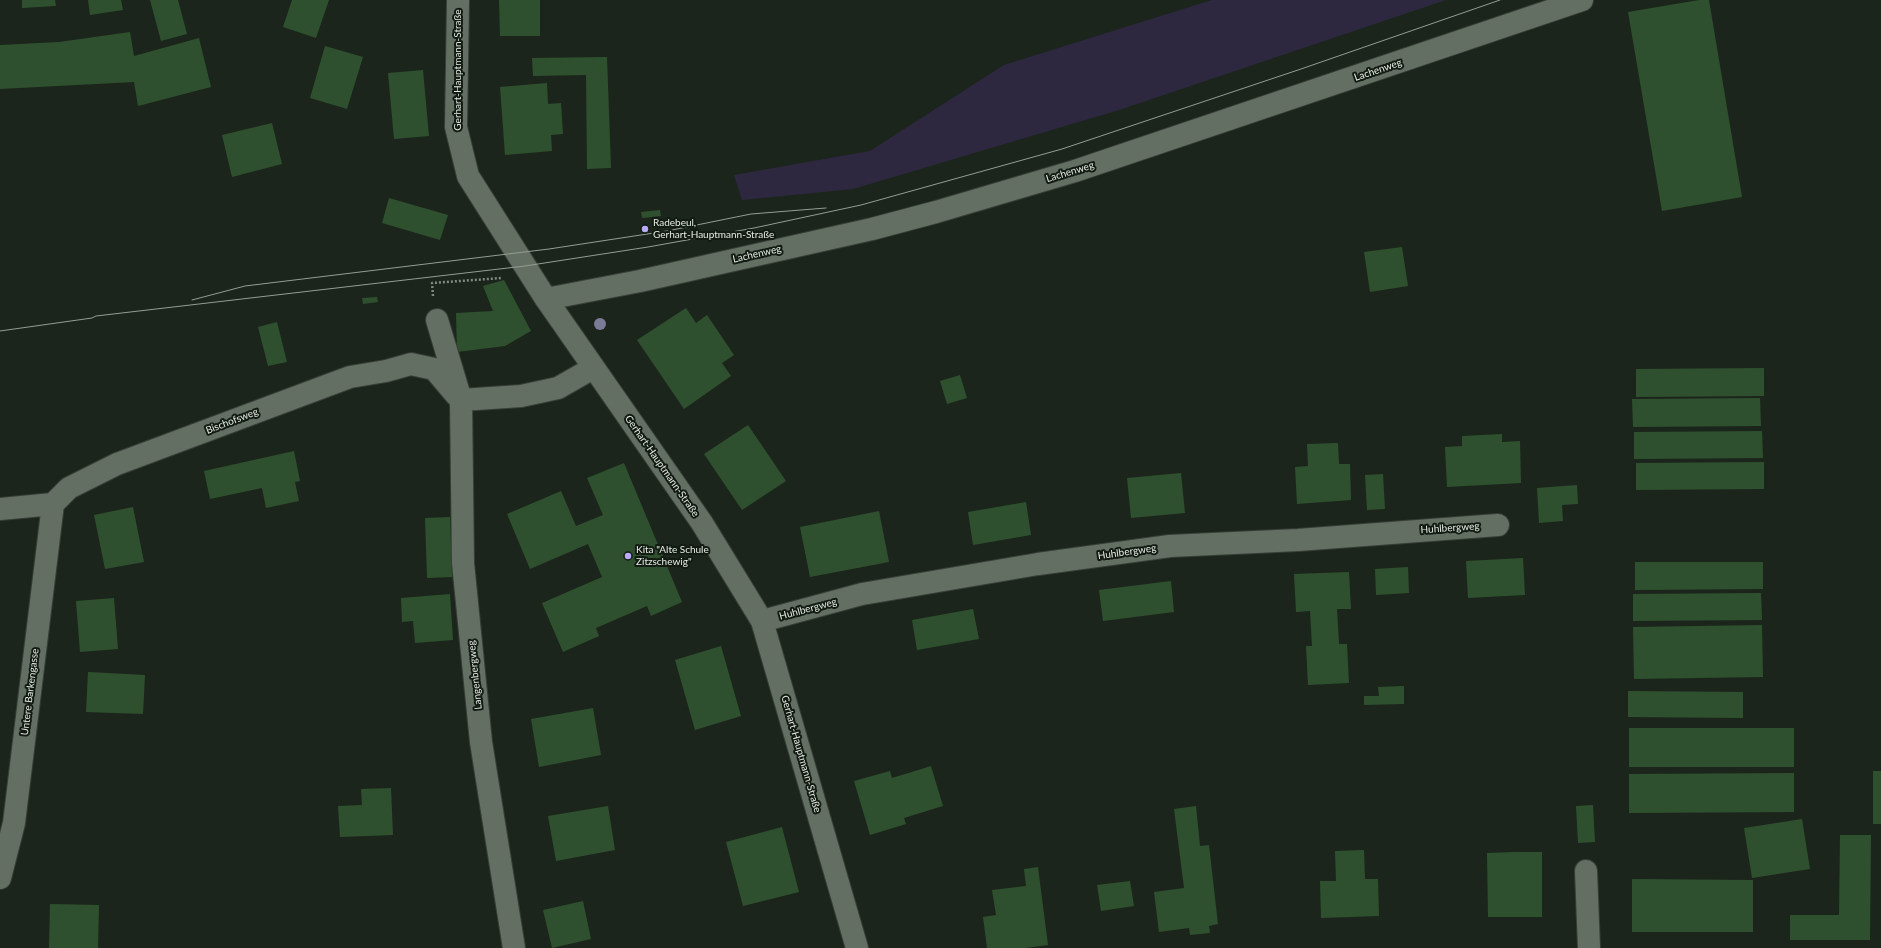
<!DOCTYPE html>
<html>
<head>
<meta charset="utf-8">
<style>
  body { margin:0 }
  canvas { display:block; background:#1b251b }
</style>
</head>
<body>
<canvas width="1881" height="948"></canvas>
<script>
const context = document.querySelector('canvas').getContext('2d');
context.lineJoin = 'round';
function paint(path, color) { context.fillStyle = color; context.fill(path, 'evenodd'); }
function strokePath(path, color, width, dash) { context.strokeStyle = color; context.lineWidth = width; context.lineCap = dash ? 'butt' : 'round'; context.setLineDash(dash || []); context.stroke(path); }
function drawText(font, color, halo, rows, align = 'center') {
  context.font = font + ' Lato,sans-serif'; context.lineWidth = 4; context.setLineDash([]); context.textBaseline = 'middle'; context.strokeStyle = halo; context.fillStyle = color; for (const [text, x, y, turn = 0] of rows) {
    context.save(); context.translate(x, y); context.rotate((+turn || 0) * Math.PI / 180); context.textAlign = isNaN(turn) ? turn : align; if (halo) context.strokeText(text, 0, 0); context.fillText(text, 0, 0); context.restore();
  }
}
paint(new Path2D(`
  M1212 0H1446L1119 110 853 189 742 200 734 175 870 151 1004 65Z`), '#2d2840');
paint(new Path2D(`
  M22 0H55L56 6 22 8Z
  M88 0H121L123 10 90 15Z
  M150 0H178L187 34 161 41Z
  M292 0H329L316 38 283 27Z
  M499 0H540V36H500Z
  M1699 0H1709L1742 197 1662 211 1628 12Z
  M130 32 134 56 199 38 211 87 138 106 134 82 0 89V45L59 42Z
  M325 46 363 57 347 109 310 98Z
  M607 57 611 168 587 169 586 75 533 76 532 58Z
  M423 70 429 136 394 139 388 73Z
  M547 83 548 104 561 103 563 134 551 135 552 151 505 155 500 87Z
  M272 123 282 164 232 177 222 135Z
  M389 198 448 215 440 240 382 223Z
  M660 210 661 216 642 218 641 212Z
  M1402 247 1408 286 1370 292 1364 252Z
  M504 280 531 331 505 346 457 352 456 313 493 311 483 286Z
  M377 297 378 302 363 304 362 298Z
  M686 308 696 323 707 315 734 355 722 363 731 376 684 409 637 340Z
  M277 322 287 362 268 366 258 327Z
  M1764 368V396L1636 397V369Z
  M960 375 967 398 947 404 940 381Z
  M1760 398 1761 426 1633 427 1632 399Z
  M748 425 786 481 742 510 704 454Z
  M1762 431 1763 458 1634 459V432Z
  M1502 434V442L1520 441 1521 483 1447 487 1445 447 1462 446V436Z
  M1338 443 1339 464H1350L1351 500 1297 504 1295 467 1308 466 1307 444Z
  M294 451 300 481 295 482 299 501 266 508 262 488 210 499 204 471Z
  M1764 462V489L1636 490V463Z
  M624 463 682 602 651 616 647 606 596 628 599 636 563 652 542 603 602 577 588 544 530 569 507 514 561 491 576 526 603 515 587 478Z
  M1181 473 1185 513 1131 518 1127 478Z
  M1383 474 1385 509 1367 510 1365 475Z
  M1577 485 1578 504 1562 505 1563 521 1539 523 1537 488Z
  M1026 502 1031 535 973 545 968 512Z
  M133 507 144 562 105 569 94 515Z
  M879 511 889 562 810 577 800 527Z
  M450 517 452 577 427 578 425 518Z
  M1523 558 1525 595 1468 598 1466 561Z
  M1635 562H1763V589L1635 590Z
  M1408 567 1409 593 1376 595 1375 569Z
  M1349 572 1351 609H1337L1339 644H1347L1349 683 1308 685 1306 646H1312L1310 611 1296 612 1294 574Z
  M1171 581 1174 612 1103 621 1099 590Z
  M1761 593 1762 620 1633 621V594Z
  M450 594 453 640 415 643 413 621 402 622 401 598Z
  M114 598 118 649 80 652 76 601Z
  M973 609 979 639 917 650 912 620Z
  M1762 625 1763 677 1634 679 1633 627Z
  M721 646 741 716 695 730 675 660Z
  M88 672 145 675 143 714 86 712Z
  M1404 686V704L1364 705V696H1379L1378 687Z
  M1628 691 1743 692V718L1628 717Z
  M593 708 601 755 539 767 531 719Z
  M1629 728H1794V767H1629Z
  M931 766 943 806 904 818 906 824 870 835 854 781 890 771 892 778Z
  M1873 771H1881V824H1873Z
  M1794 773V812L1629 813V774Z
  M391 788 393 835 340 837 338 806 362 805 361 789Z
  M1593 805 1595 842 1578 843 1576 806Z
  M608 806 615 850 556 861 548 816Z
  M1196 806 1200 846 1209 845 1218 924 1209 926 1210 933 1190 935 1189 928 1159 932 1154 892 1184 888 1174 809Z
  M1802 819 1810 869 1752 878 1744 828Z
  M782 827 799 892 743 906 726 842Z
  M1840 835H1871L1870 940H1790V915H1839Z
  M1364 850 1365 879H1378L1379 916 1321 918 1320 881H1336L1335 851Z
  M1515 852H1542V917H1488L1487 853Z
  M1038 867 1048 945 1025 948H987L983 917 996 915 992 890 1026 886 1024 869Z
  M1632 879 1753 880V932H1632Z
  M1130 881 1134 906 1101 911 1097 885Z
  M583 901 591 939 552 948 543 910Z
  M50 904 99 905 98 948H49Z`), '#2e502e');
const minor = new Path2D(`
  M458 0 456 127 468 176 546 299 702 523 762 621 857 948
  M546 299 640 281 872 229 936 212 1075 171 1582 0
  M437 320 461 400 463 563 481 742 514 948
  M461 400 521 396 558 388 593 368
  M0 509 53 504 69 488 117 464 350 377 386 371 411 364 434 369 456 395
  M762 621 862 594 1038 564 1170 546 1298 540 1498 525
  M1586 871 1589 948
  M0 878 14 823 53 504`);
strokePath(minor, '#373f37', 24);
strokePath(new Path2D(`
  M433 296 432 283 502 278`), '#818981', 2.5, [2, 2]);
strokePath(minor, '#646f64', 22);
strokePath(new Path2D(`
  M192 300 245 286 549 249 667 231 751 214 826 208
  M0 331 92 318 96 316 525 266 648 247 754 228 861 205 1062 149 1301 69 1500 0`), '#949c94', 1);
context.fillStyle = '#7c7b96';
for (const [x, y] of [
  [600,324]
]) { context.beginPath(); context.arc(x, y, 6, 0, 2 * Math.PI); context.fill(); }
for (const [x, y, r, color] of [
  [645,229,4,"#b9abf7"],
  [628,556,4,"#b9abf7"]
]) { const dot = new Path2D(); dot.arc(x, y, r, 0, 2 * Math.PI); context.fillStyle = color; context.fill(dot); strokePath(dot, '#121b12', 1.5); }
drawText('10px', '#e5ebe4', '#121b12', [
  ["Gerhart-Hauptmann-Straße",458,70,-90],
  ["Lachenweg",1378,70,-19],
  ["Lachenweg",1070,172,-17],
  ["Lachenweg",757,254,-13],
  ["Bischofsweg",232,421,-21],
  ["Gerhart-Hauptmann-Straße",662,466,55],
  ["Huhlbergweg",1450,528,-4],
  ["Huhlbergweg",1127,552,-8],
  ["Huhlbergweg",808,609,-15],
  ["Langenbergweg",475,675,-96],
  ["Untere Barkengasse",30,692,-83],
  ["Gerhart-Hauptmann-Straße",801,754,74]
]);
drawText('10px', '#e5ebe4', '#121b12', [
  ["Radebeul,",653,223],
  ["Gerhart-Hauptmann-Straße",653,235],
  ["Kita \"Alte Schule",636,550],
  ["Zitzschewig\"",636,562]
], 'left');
</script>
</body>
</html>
